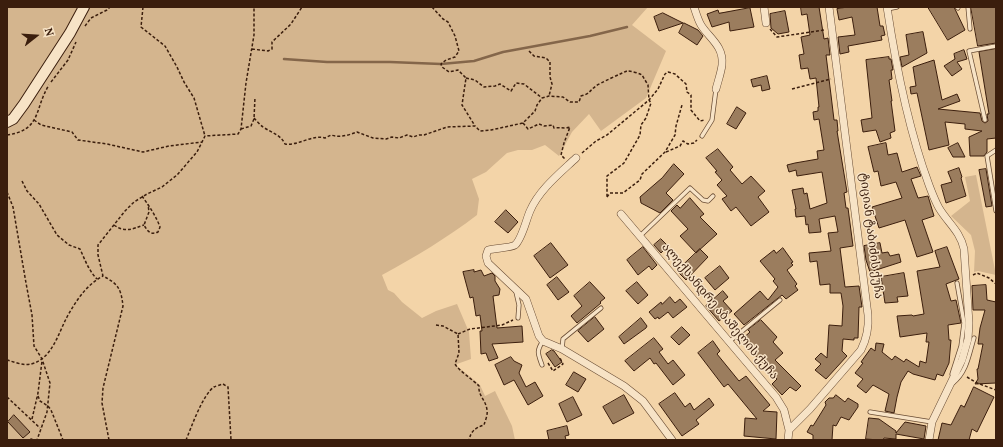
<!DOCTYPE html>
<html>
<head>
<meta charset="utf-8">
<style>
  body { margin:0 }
  #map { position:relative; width:1003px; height:447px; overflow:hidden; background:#f3d4a8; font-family:Vollkorn,serif }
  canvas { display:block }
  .frame { position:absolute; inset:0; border:8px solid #3b1e0d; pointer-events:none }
  .north { position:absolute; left:16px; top:16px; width:40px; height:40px; -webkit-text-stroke:3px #f7e3c6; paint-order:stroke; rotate:73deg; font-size:11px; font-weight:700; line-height:16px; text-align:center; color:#3b1e0d }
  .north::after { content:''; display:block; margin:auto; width:14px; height:18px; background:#3b1e0d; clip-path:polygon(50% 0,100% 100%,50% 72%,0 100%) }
</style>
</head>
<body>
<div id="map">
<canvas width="1003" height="447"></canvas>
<div class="frame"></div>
<div class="north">N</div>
</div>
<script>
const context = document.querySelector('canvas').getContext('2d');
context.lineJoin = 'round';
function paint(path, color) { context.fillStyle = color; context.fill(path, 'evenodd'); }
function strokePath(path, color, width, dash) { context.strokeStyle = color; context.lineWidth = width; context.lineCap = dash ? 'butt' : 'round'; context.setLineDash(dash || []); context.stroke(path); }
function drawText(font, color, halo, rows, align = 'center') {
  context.font = font + ' Vollkorn,"Noto Serif Georgian",serif'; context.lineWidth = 3; context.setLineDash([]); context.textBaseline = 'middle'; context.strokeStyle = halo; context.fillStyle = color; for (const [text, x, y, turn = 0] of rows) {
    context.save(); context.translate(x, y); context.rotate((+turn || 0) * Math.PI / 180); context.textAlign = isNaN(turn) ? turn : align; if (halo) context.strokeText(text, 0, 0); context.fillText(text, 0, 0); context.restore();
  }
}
paint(new Path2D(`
  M7 7H648L632 25 666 51 646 98 601 131 589 114 572 132 559 156 545 145 532 150H518L507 153 486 172 472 179 479 199 477 215C447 238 415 257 382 275L388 290 394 293 402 302 422 318 436 311 457 304 469 332 471 359 457 364V366L480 385 485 396 495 391 512 426 515 440H7Z
  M976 175 996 275 978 271 974 272 975 251 971 235 951 216 970 201 965 177Z`), '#d4b58e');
strokePath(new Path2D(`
  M284 59 327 62H390L441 64 474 61 503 52 590 36 627 27`), '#84664a', 2.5);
const building = new Path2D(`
  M801 7H819L824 39 828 38 830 55H826L831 95 834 120H837L838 131H837L847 192 844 193 846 208H848L853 246 840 248 845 287 859 286 862 307H859L858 338H854V340L843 339 842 351 847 356 826 379 815 370 821 364 815 359 821 353 827 358 829 325 842 326 843 306 841 293H830V284L820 285 817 261 810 262 809 253 831 251 828 233 838 232 835 216 819 219 821 232 809 233 808 224 806 225 805 216 796 217 795 209H796L792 190 803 188 804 194 807 193 810 209 827 203 822 172 797 176 796 170 789 172 787 165 795 163 818 159 817 151 824 150 819 119 814 120 813 112 818 111V107H819L816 78 810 79 808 68 801 69 799 55 804 54 801 37 810 35 807 14 802 15Z
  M848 7H877L880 26H883L885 35 881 36 882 40 848 46 849 52 840 54 838 37 855 35 852 17 839 20 837 9Z
  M928 7H954L965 30 948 40Z
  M971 7H996V43L978 46Z
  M750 8 754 27 730 31 729 22 712 27 707 14 718 10 719 13Z
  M785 11 789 32 778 34 771 28 770 14Z
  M663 13 683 23 659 31 654 17Z
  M684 23 698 30 703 36 697 45 679 33Z
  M923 32 927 53 902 67 900 57 909 55 906 35Z
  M996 49V138L987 139V152L984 156H970L969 137 982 131 965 129V124L945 122 949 145 929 150 917 93 911 94 910 87 916 86 913 67 934 60 942 100 957 94 960 101 938 109 980 113 982 121 985 123 988 121 987 114H989L979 52Z
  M964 50 967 59 957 62 962 69 952 76 944 66 955 59 954 54Z
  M889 57V59H891L893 70H891L892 79 889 80 892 101H891L895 131 890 133 891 138 880 142 876 130 863 132 861 120 872 118 866 60Z
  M767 76 770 89 762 91 761 85 753 87 751 80Z
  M737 107 746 113 736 129 727 124Z
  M886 143 888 155 897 153 902 172 917 167 921 176 911 179 918 198 928 196 934 216 922 220 933 252 917 257 905 220 879 228 872 207 902 198 896 182 881 186 878 171 874 172 868 147Z
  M958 143 965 157H953L948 148Z
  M718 149 733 167 730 170 742 184 751 176 765 191 758 197 769 212 751 226 736 207 731 211 722 199 727 196 717 185 722 180 715 172 717 171 706 158Z
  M674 164 684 174 666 193 673 200 660 213 641 203 640 197 662 178Z
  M959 168 962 177 961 178 966 196 946 203 941 185 952 182 948 172Z
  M986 169 992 206 986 207 979 170Z
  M690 198 704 214 700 217 717 234 696 253 680 236 688 229 671 211 677 205 680 208Z
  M506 210 518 222 508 233 495 222Z
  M661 239 668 246 661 253 654 245Z
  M551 243 568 265 550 278 534 256Z
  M880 243 882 253 888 252 890 256 899 254 901 262 870 272 866 260 864 246Z
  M643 247 657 265 652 270 649 266 638 275 627 260Z
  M947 247 959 279 946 284 951 301 956 300 961 323 948 325 949 340H951L949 363 943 376 937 374 935 380 913 374 908 371 901 382 897 397 894 413 885 411 889 394 873 385 866 393 857 386 863 379 855 373 863 363 861 362 871 348 875 351 876 343 884 344 882 352 892 360 895 356 904 362 906 359 919 367 920 361 926 363 929 342H926L927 333 900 337 897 316 912 315 913 316 924 314 917 271 940 267 935 251Z
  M783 248 793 262 791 263 793 265 787 270 797 284 795 286 798 290 786 299 782 295 744 325 734 314 760 291 768 300 778 287 773 281 775 279 760 261 774 250 776 253Z
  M700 249 708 257 686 280 677 271Z
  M720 266 729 278 715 290 705 278Z
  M474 270V272L481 270 484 276 492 273 495 276V281L500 289 499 295 493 296 497 328 522 326 523 342 492 344 498 358 489 361 486 353 481 354 480 331H482L480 315 476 316 473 297 470 298 463 272Z
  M904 273 908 296 897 297 898 302 885 303 881 277Z
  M557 277 569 292 558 300 547 285Z
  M590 282 605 298 600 302 601 303 577 323 571 316 582 306 574 296Z
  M637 282 648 295 638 304 626 291Z
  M986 285 987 300 996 302V383L975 384 978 379 977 369H978L983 344H978L980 328 985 310H973L972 286Z
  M723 291 728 297 723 301 732 311 719 321 706 306Z
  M670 297 675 303 680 299 687 307 673 318 668 312 659 319 658 317 655 319 649 312 661 302 662 304Z
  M595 317 604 329 588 342 578 331Z
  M641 318 647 326 646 328 624 344 619 337Z
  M761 320 777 337 773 342 783 353 775 360 801 386 796 391 790 387 782 395 772 384 777 379 741 340 750 332 748 330Z
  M682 327 690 335 679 345 671 337Z
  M654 338 663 349 659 352 668 364 673 360 685 375 673 385 656 363 654 364 650 358 634 371 625 361Z
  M713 341 720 351 717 354 739 381 746 376 770 405 763 411 777 412 776 439 744 436 745 418 757 419 728 384 724 387 698 353Z
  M552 350 554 351 562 362 555 367 546 354Z
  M511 357 514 361 522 365 519 373 526 387 535 382 543 396 528 405 514 380 504 385 495 365Z
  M574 372 586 379 578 392 566 385Z
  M974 387 994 397 977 432 972 429 969 440H938L942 423 951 425 961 405 964 407Z
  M675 393 685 407 690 403 694 410 709 398 714 405 696 420 699 424 682 436 659 404Z
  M624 395 634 413 613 424 603 407Z
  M836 395 845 402 848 398 858 404V407L849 420 841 417 836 426 833 425 832 440H813V435L807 432 811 425 813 426 826 405 825 402 829 398H833Z
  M573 397 582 415 567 422 559 404Z
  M14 415 30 432 23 438 8 422Z
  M869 418 879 419 896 431V433L905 422 926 426 924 439 896 434V439L884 438 883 440H879L866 439Z
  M567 426 569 435 565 436 566 440H549L547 431Z`);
paint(building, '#9b7d5e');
strokePath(building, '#3b1e0d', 1);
const lane = new Path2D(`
  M957 7 958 8
  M968 7 970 29
  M887 9 897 7
  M985 120 969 51 996 46
  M702 136 712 120 716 89
  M996 150 987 156 996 211
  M640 236 690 188 703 200 708 201 713 196
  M516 292 519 305 518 318
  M730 341 780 300
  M562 349 563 339 601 308
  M542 365C538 354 536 351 543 341
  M952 374 961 346 964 323 957 283
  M953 383C967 372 969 354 974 338
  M870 412 932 422`);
const street = new Path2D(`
  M694 7C696 13 698 20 701 25 709 38 724 46 722 65 721 73 718 81 716 89
  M764 7 766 23
  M887 7C896 67 908 128 929 185 932 193 935 201 939 208 948 223 960 231 964 249L969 323 968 339 962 360 932 422 929 440
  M576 158C559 174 539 190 530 211 526 220 522 239 515 245 511 248 494 248 488 250L486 256 488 263 526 299 539 336 543 341 562 349 624 386 643 401 672 440
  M621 214 776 397 784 410 789 430
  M788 440 789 430 810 409 861 350C867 338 869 328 868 315L829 7`);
const secondary = new Path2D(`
  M7 122 13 119 24 104 70 33 84 7`);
strokePath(lane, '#694c34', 5);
strokePath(street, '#694c34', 8);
strokePath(secondary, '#3b1e0d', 12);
strokePath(new Path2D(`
  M143 7 141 27 165 46 177 67 184 82 194 98 205 136
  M432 7 443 19 448 22 455 36 459 51 455 57 446 60 441 64 442 67 449 72 458 70 466 78 462 105 475 126
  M85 26 91 18 107 10 110 7
  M770 29 777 37 824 30
  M252 49 268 51 272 49V42L291 24 302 7
  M529 51 534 56 546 58 550 62V77L552 84 549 96
  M466 78 475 80 484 87 495 86 500 84 511 91 516 83 524 84 542 98
  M51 82 68 60 76 42
  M792 89 831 79
  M254 118C257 121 260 125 263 127 272 133 281 135 285 144 298 146 313 134 325 138L331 135C340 138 349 135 357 132L373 138 386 139 392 137 399 138 407 135 413 137 419 135H424L447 127 475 126 480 131 491 130 523 123 535 111 537 105 542 98 549 96 563 97 570 102H579L581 96C590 94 589 91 596 86 598 84 624 72 627 71 632 71 638 73 642 75L648 85 649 100 651 103 646 118 641 125 640 135 624 163 607 176V197
  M34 120 41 125 72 132 78 140 107 144 143 152 169 146 202 142
  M523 123 528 129 539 124 544 126 553 125 554 128C560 127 565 129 570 127L564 143 561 155 565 159
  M241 129 251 126 254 119 255 97
  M7 135C42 130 34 109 49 85
  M666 152 680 146 683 141 688 144 694 143 697 140
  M582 153 596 141 607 135 649 100 658 89 665 74 668 72 675 74 686 84 687 92 691 95V110L700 121 705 120
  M22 181 27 191 39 204 57 235 69 245 80 249C85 260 89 271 97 279
  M7 192 13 207 26 283 32 315 34 346 42 359 50 383 47 412 37 440
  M142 196C149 206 156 216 160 227L158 232C151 235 148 232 144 225L149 212 148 204
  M607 197 610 193H623L640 180 642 174 665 152 675 135 676 126 682 105
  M114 225C125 233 132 229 144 225
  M973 275 977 273 989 278 996 284
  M436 325 443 326 458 334 459 353 455 364C458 370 472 379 479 386 478 396 486 400 487 410 488 415 485 421 484 425 475 428 471 431 469 440
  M458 334 470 329 502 325 513 320
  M7 360C14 362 24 366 31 364 52 359 58 334 67 317 76 301 86 285 103 276
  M548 363 553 371 563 364 560 358
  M967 377 977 383 996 390
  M38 396 40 401 48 406 51 410 63 440
  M7 397 40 428
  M32 419 38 393 42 361
  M30 440 31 439 35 440
  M109 440 102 403 103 388 123 306C121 288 118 284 103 276L98 255V245L125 211 134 202 147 194 162 187 177 175 197 152 205 136 238 134 241 129 246 83 254 35V7
  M186 440C191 428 203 394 214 387 216 386 220 385 223 384L228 387 231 440`), '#3b1e0d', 1.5, [3, 2]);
strokePath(lane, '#f7e3c6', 3.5);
strokePath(street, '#f7e3c6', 7);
strokePath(secondary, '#f7e3c6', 10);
drawText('12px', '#3b1e0d', '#f7e3c6', [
  ["ტიციან ტაბიძის ქუჩა",870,236,83],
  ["ალექსანდრე აბაშელის ქუჩა",719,312,50]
]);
</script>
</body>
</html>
